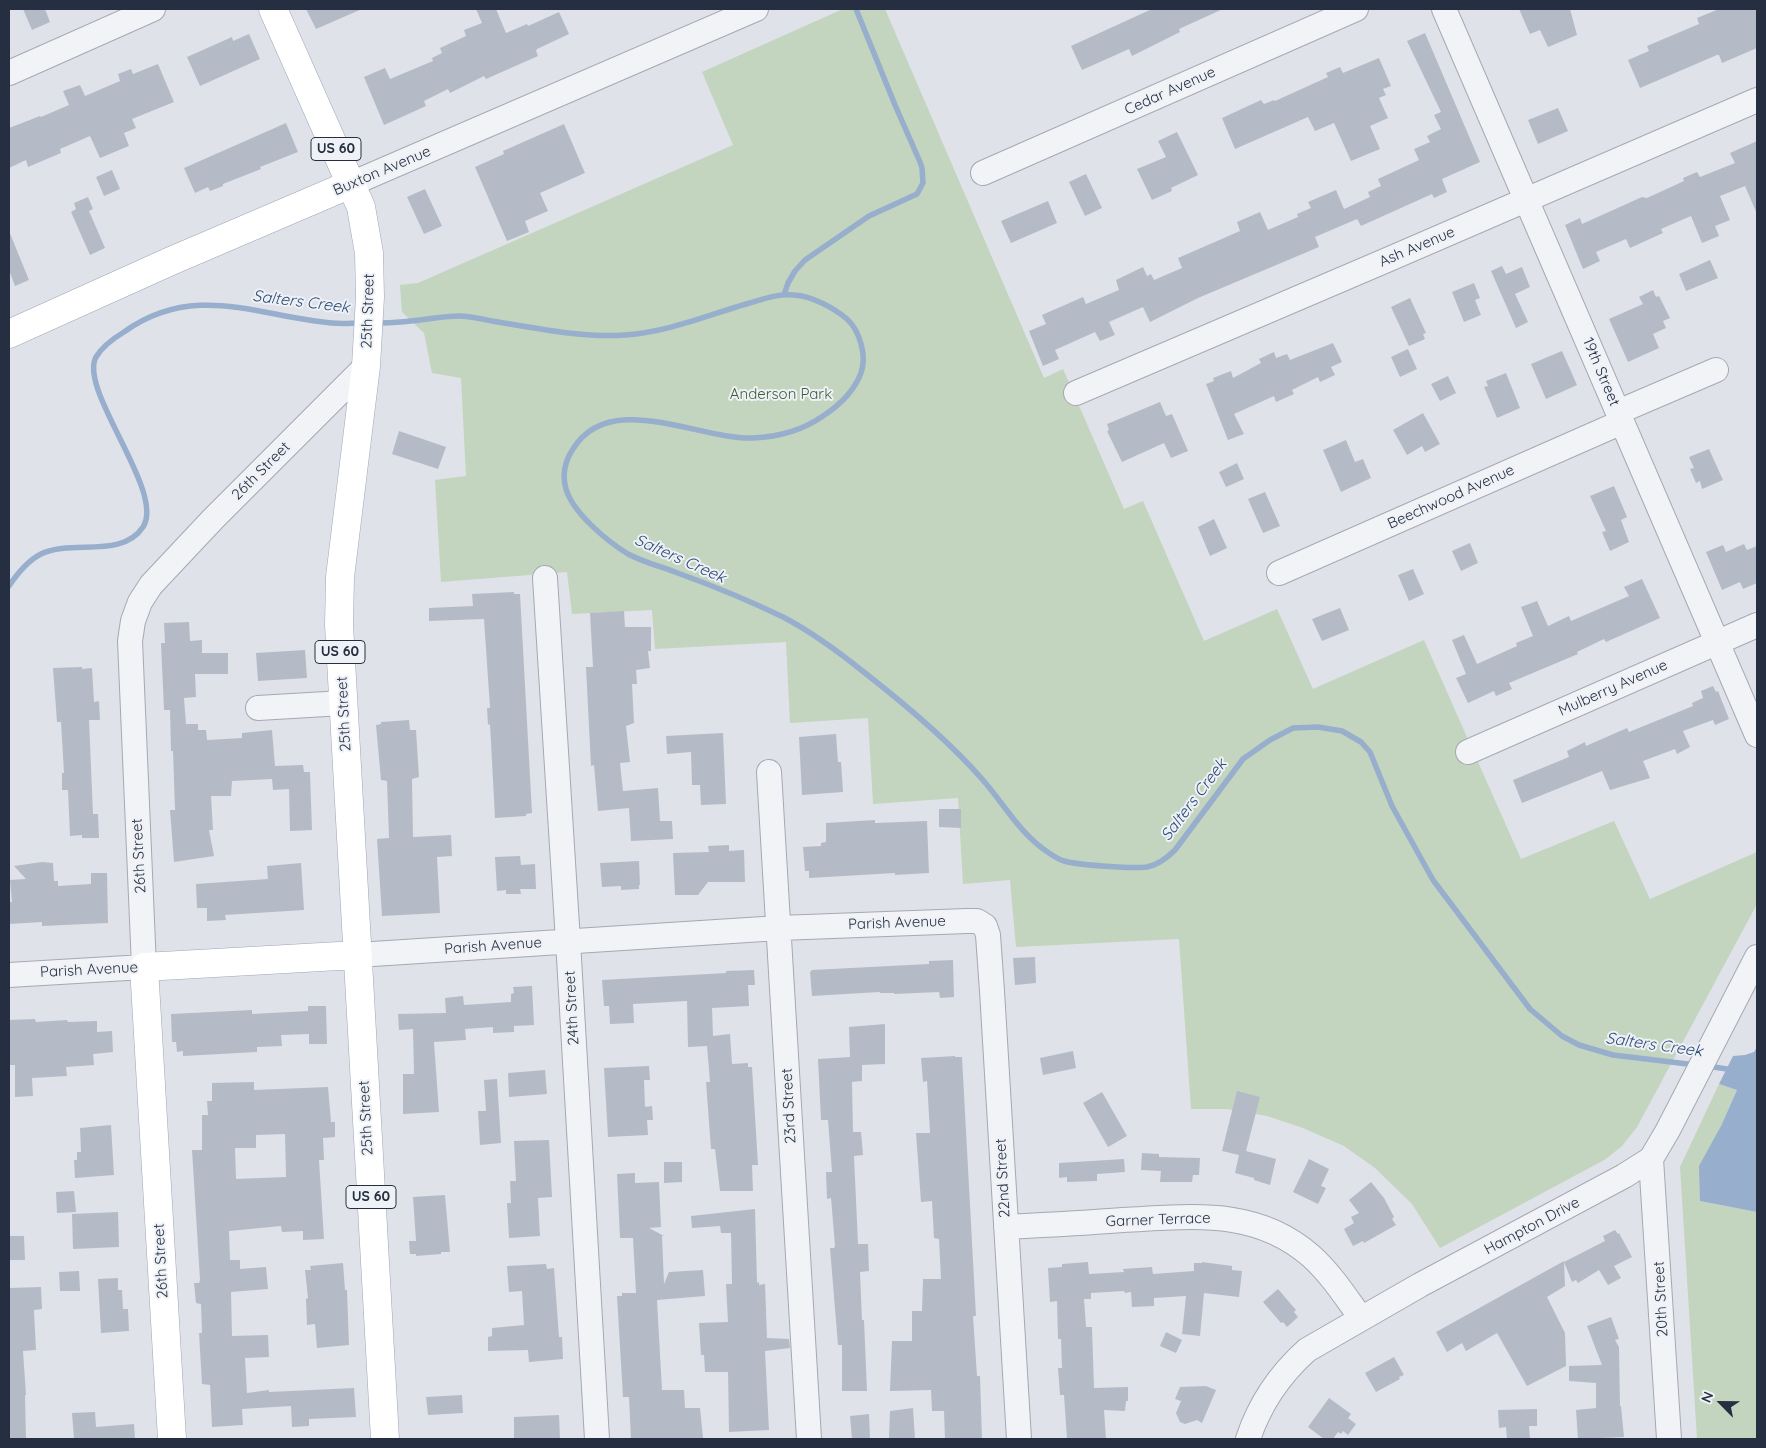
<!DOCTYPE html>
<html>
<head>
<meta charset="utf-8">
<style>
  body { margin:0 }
  #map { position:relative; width:1766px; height:1448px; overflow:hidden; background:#dfe2e9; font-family:Quicksand,sans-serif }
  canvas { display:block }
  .frame { position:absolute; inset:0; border:10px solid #262f41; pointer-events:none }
  .north { position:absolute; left:1696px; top:1378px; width:50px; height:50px; -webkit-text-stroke:4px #eef1f6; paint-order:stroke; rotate:293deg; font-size:14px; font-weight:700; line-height:20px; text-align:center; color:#262f41 }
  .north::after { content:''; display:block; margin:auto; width:18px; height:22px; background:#262f41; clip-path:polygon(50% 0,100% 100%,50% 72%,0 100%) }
</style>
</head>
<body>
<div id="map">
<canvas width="1766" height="1448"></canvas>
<div class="frame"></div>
<div class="north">N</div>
</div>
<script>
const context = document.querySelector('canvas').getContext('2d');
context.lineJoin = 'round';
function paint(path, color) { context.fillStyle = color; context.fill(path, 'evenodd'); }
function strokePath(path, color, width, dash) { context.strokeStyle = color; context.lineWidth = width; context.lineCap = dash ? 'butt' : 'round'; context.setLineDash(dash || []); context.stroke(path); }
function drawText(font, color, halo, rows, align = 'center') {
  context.font = font + ' Quicksand,sans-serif'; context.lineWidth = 4; context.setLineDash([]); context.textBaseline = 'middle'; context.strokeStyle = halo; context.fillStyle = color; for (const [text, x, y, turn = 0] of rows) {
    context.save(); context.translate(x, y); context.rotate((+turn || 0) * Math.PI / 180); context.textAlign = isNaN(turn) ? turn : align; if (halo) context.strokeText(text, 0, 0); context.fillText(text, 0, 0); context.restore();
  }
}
paint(new Path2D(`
  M843 9H885L1044 378 1063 369 1124 509 1143 501 1204 641 1277 609 1313 689 1424 640 1521 859 1614 821 1650 899 1757 852V904L1637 1127 1622 1146 1606 1159 1440 1248 1412 1204 1375 1168 1344 1146 1303 1128 1267 1116 1227 1109H1191L1179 939 1016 947 1010 880 963 884 958 798 873 804 868 718 790 723 786 642 655 649 652 610 572 614 567 572 441 582 435 480 466 476 461 378 432 373 424 333 402 312 400 285 418 283 733 145 702 72Z
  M1719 1084 1737 1090 1721 1126 1700 1201 1757 1212V1439H1697L1680 1167Z`), '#c3d4bf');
paint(new Path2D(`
  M1757 1047V1212L1700 1201 1699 1166 1721 1126 1737 1090 1719 1084 1733 1056 1745 1055 1754 1052Z`), '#97aecc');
strokePath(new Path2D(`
  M784 295 788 283 795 271 805 260 869 216 917 194 923 183 922 168 920 162 895 105 856 9
  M376 323C396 323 415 321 435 318 443 317 451 316 459 316 470 316 482 319 492 321 536 328 581 338 625 335 667 332 706 316 746 304 761 300 778 293 794 295 812 296 834 308 847 319 860 331 867 356 861 373 854 391 840 405 823 416 803 430 777 437 753 438 699 440 610 389 573 449 565 461 562 475 566 489 573 513 607 541 628 554 643 562 659 566 675 572 711 585 748 600 783 617 812 632 839 652 865 673 906 705 948 740 982 779 1005 805 1019 833 1049 853 1052 855 1060 860 1064 861 1078 865 1132 869 1147 867 1158 865 1167 858 1175 850L1243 759 1270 740 1293 728 1318 727 1342 731 1361 742 1370 752 1392 806 1433 880 1530 1009 1562 1036 1579 1045 1613 1055 1696 1065
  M9 586C17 574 27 561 41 554 72 539 122 559 143 527 166 492 78 390 96 357 102 347 114 338 124 332 194 282 257 316 332 323 342 324 352 323 362 323
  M1707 1066 1727 1069`), '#97aecc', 5.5);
paint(new Path2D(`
  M23 9H45L50 22 32 30Z
  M306 9H362L316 29Z
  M476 9H496L506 33 527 24 528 26 559 12 569 34 537 49 536 51 538 56 486 79 484 76 450 93 448 89 424 101 426 106 384 125 364 77 385 68 390 79 433 61 432 58 442 53 440 48 466 36 464 30 482 23Z
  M1152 9H1223L1179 29 1180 32 1132 56 1129 49 1082 70 1071 46Z
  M1519 9H1570L1577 35 1548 47 1540 30 1530 34Z
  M1719 9H1757V48L1722 63 1719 55H1717L1640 88 1628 60 1649 51 1647 46 1699 24 1697 18Z
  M1425 33 1480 162 1442 179 1447 192 1434 198 1432 194 1361 226 1357 219 1315 237 1319 247 1198 298 1150 322 1143 307 1109 322 1115 335 1100 341 1095 332 1055 350 1059 359 1043 366 1029 331 1046 324 1042 315 1083 297 1086 304 1119 290 1116 280 1143 267 1147 276 1151 274 1154 280 1182 268 1178 258 1240 231 1237 222 1260 212 1268 230 1298 217 1297 214 1311 208 1308 202 1336 190 1344 209 1370 197 1368 192 1381 186 1378 179 1419 160 1414 149 1430 142 1427 136 1441 129 1434 115 1441 112 1407 41Z
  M249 34 260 59 200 86 187 57 232 37 233 41Z
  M1379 58 1391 86 1383 89 1386 95 1379 98 1388 118 1370 126 1380 149 1351 161 1334 123 1315 131 1308 117 1235 149 1222 118 1261 100 1264 104 1274 100 1275 101 1328 77 1326 73 1340 67 1343 73Z
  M158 64 174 102 132 119 136 128 124 133 129 146 100 158 90 136 60 149 61 153 28 167 26 160 9 168V128L40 116 41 117 69 105 63 91 80 85 85 96 120 81 118 74 131 69 133 74Z
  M1558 108 1568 131 1538 144 1528 120Z
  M286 123 298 152 260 167 261 169 223 184V186L210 191 208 187 195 193 184 168Z
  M564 124 585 173 540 193 548 211 525 221 529 232 507 241 475 167 504 154 503 151Z
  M1177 132 1198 175 1171 188 1172 191 1152 200 1137 169 1166 157 1158 141Z
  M1757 141V214L1745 186 1720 196 1730 220 1715 226 1719 236 1702 243 1691 216 1661 229 1663 233 1630 248 1626 239 1596 252 1600 261 1583 269 1565 225 1580 218 1582 224 1642 197 1647 198 1684 181 1683 178 1697 172 1700 177 1735 163 1730 153Z
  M112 170 120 189 104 196 96 177Z
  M1086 174 1102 208 1085 216 1069 182Z
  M425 189 442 226 424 234 407 197Z
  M88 197 93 209 89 211 105 248 90 255 71 212 76 209 74 203Z
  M1048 201 1057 223 1011 243 1001 221Z
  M9 231 29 280 15 286 9 270Z
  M1710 260 1718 278 1686 291 1679 274Z
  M1502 266 1506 274 1522 267 1530 287 1515 294 1528 322 1516 328 1491 271Z
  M1474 283 1480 298 1475 300 1481 315 1464 322 1452 292Z
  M1653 290 1656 297 1659 296 1670 318 1663 321 1666 328 1653 334 1659 348 1628 362 1609 319 1643 304 1639 297Z
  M1410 298 1426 333 1423 334 1425 339 1409 346 1391 307Z
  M1333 343 1342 362 1331 367 1335 375 1320 382 1318 377 1292 390 1294 394 1276 402 1274 396 1234 414 1244 434 1228 440 1206 384 1214 381 1213 378 1231 371 1233 378 1261 363 1259 359 1274 352 1276 358 1287 354 1290 360Z
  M1408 349 1417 369 1400 377 1391 357Z
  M1562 351 1577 385 1546 399 1531 364Z
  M1506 373 1520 408 1497 418 1484 387 1488 386 1486 381Z
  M1448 376 1456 393 1440 401 1431 384Z
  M1160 402 1166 416 1172 414 1188 451 1171 458 1164 443 1122 462 1107 431 1109 430 1107 424Z
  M1423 413 1440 444 1425 452 1422 446 1407 455 1393 430Z
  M399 431 446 447 438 469 392 454Z
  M1346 440 1355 462 1363 459 1371 478 1341 492 1323 450Z
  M1709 449 1723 480 1702 489 1700 481 1696 483 1690 469 1694 468 1689 457Z
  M1237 463 1244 479 1226 487 1219 472Z
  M1614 486 1627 517 1621 520 1629 542 1610 551 1602 532 1606 531 1590 496Z
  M1265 492 1280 526 1263 533 1248 499Z
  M1214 519 1227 548 1210 556 1198 527Z
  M1470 543 1478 563 1461 571 1452 551Z
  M1744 544 1747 550 1757 546V583L1743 589 1740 582 1722 590 1706 552 1723 545 1726 552Z
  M1413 569 1424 594 1409 601 1398 575Z
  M1642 579 1660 618 1606 642 1604 639 1577 652 1578 654 1509 683 1512 689 1496 696 1494 691 1468 703 1456 678 1466 674 1452 640 1464 635 1477 664 1517 646 1516 643 1533 636 1521 607 1537 601 1548 626 1569 616 1571 621 1629 596 1624 587Z
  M514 592V594H520L532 813 526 814V816L495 818 490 724 488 725 487 708H490L484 619 429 621V608L473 606 472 594Z
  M1340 608 1349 630 1322 641 1312 619Z
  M624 611 625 627H651V651H648L650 668 636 670 637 684H632L634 723 626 726 630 762 620 763 623 791 658 788 660 821H672L673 839 631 841 629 808 598 811 594 765 591 766 588 707 586 667H593L590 613Z
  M189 622 190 641 202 640V653H228V674H195L196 697 184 698 186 724H198V730H206L207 740 242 738V733L272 730 275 766 303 765 304 772H310L312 830 290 831 289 789 273 790 272 779 232 781 231 796H211L213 830H209L214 856 174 862 170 810H175L173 751H171L170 710H164L161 643H165L164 623Z
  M305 650 307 678 258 681 256 653Z
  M82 667V669L92 668 94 702 99 701 100 720H89L93 814H98L99 838H82V835L70 836 68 790H62V773H64L61 722H57L53 668Z
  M1713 686 1716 692 1718 691 1729 719 1715 725 1713 720 1683 731 1690 747 1677 754 1675 749 1643 761 1650 778 1610 790 1602 771 1522 803 1513 780 1569 757 1567 751 1585 742 1586 746 1627 728 1629 732 1693 706 1692 703 1703 698 1701 691Z
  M409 720 410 730H416L419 777 412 779 413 837 451 835 452 856 437 857 440 913 382 916 377 839 389 838 387 781 381 780 376 725 381 724V722Z
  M723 733 726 804 701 805 700 785H692L691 752 667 754 666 736Z
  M836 734 838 762H841L843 792 802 795 799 737Z
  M939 809H961V828L939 827Z
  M875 820V823L927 821 929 873 895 875V873L809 878V871H805L803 847 821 846V843L826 842V823Z
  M729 845V851L744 850 745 882H708L698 895H675L673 853 709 852 708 846Z
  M520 856 521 865 535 864 536 889H520L521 894H506V890L497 891 495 857Z
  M639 861 640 885H639V889L621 890V886L602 887 600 863Z
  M42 862 53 863 54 881H58V886L91 884V873H107L108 923 42 926V922L9 924V902H12L10 880 26 879 14 866Z
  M301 863 304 910 225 915 226 920 207 921V908H197L196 884 268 879 267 866Z
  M1035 957 1036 983 1015 985 1013 958Z
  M953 960 954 997 940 998 939 992 894 994V993H880V992L812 996 810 972 812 970 929 964V961Z
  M754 970 755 985H748L749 1006 712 1008 713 1036 730 1034 732 1064 748 1063V1067H752L758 1165H752L753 1191H720L715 1149H711L706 1082H710L707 1046 688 1047 687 1001 633 1004 634 1023 610 1024 609 1006H604L602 980 726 973V971Z
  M532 986 534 1025 514 1026V1032L493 1033V1027L465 1029 466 1040 434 1042 439 1112 403 1114V1074H414L413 1029 399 1030 398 1014 446 1013 445 998 463 996 464 1005 511 1002V994L514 993 513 987Z
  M308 1006H326L327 1044H309V1034L281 1035 282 1046 257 1047V1052L183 1056V1051L177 1052 176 1042H172L171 1014 252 1010V1014L308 1011Z
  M35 1019 36 1022 67 1020 68 1022 97 1021V1032L112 1031 113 1052 93 1054 94 1065 66 1067 67 1076 32 1078 33 1096 15 1097V1065H9V1020Z
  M885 1024V1064L862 1065V1081L852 1082 853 1132H861L863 1155 854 1156 858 1244H868L869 1271 860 1272 862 1320H864L867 1391H842V1345H838L830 1248H834L835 1246 831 1198 827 1199 826 1172H832L828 1120H821L818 1059 850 1057 849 1027Z
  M1073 1051 1076 1068 1043 1075 1040 1058Z
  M955 1056V1057H962L976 1316H973L977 1376H980L982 1439H945L944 1411H932L931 1390 890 1391 892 1341H912V1311H922L923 1279H941L939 1239 934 1238 932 1201 921 1202 916 1133H930L927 1081 923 1082 921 1058Z
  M649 1066 650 1080H644L645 1107 652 1106 653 1120H647L648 1135 608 1137 604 1068Z
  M545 1070 547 1094 509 1097 508 1073Z
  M497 1079 501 1143 480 1145 478 1111H486L484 1080Z
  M254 1082V1090L328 1087 331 1122H335V1137L323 1138 324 1160H319L324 1239 303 1240V1231L282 1232 281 1226 229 1231 230 1260H240V1269L266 1267 268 1289 231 1292 232 1336 268 1335 269 1357 245 1358 247 1393 269 1390V1392L354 1388 356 1417 309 1419V1426L292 1427 291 1406 242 1409 243 1425 212 1427 210 1385 202 1384 199 1333H202L201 1304 196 1303 194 1283H199L200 1280 192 1150H202V1115H208L207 1101H212V1083ZM285 1134 286 1177 236 1179 235 1148H256V1135Z
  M1237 1091 1260 1097 1246 1151 1276 1159 1270 1185 1254 1180V1178L1235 1173 1239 1155 1222 1151Z
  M1102 1092 1127 1136 1108 1147 1083 1103Z
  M111 1125 114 1175 75 1178 74 1160H77V1152H81L80 1128Z
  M549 1140 552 1197 538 1198 540 1236 509 1238 507 1203H511L510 1181H516L514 1141Z
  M1142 1153 1159 1154V1157L1200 1158 1199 1175H1193L1192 1182H1160L1161 1171 1141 1170Z
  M1124 1159 1125 1172 1097 1174V1181L1067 1182V1177L1059 1178V1163Z
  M1309 1159 1329 1169 1321 1186 1326 1188 1318 1204 1293 1192Z
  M664 1162H682V1182L664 1183Z
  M635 1173V1183L659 1182 661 1227 649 1228 664 1236H662L664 1284 669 1272 703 1270 705 1296 657 1300 662 1390H684L685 1408H700L703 1438 631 1439 629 1397H623L617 1296H622V1293H636L633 1238H620L617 1174Z
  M1371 1182 1384 1198 1394 1217 1392 1219 1396 1225 1364 1243 1363 1241 1353 1246 1344 1229 1354 1223 1351 1217 1359 1213 1349 1200Z
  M74 1191 76 1212 57 1213 56 1192Z
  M445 1195 450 1252H441V1254L416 1256V1254H410L409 1241H416L413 1197Z
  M755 1209 757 1283 759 1282V1285L765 1284 767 1338 789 1339 790 1348 765 1351 769 1430 729 1432 728 1372H705L704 1355H701L699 1323 728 1322 726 1284H732L731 1233H721L720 1226 692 1228 691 1216Z
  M118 1212 119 1247 73 1249 72 1214Z
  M1615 1230 1618 1234 1619 1233 1632 1257 1614 1266 1621 1278 1608 1285 1599 1270 1578 1283 1576 1280 1572 1282 1564 1262 1605 1241 1603 1236Z
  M9 1236H24L25 1260H9Z
  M1564 1261 1565 1286 1547 1297 1565 1333 1566 1366 1527 1386 1497 1333 1466 1351 1462 1343 1447 1352 1436 1332Z
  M1088 1262 1089 1274 1124 1272 1123 1269 1152 1267 1153 1274 1194 1271V1263H1202V1262L1232 1266V1270L1242 1271 1239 1297 1204 1293 1200 1336 1182 1334 1186 1296 1154 1298V1306L1132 1307 1131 1292 1125 1293 1124 1291 1091 1293V1299H1084L1086 1327H1092L1094 1388 1128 1387V1401H1126L1125 1411 1104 1410 1106 1439H1067L1064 1395H1060L1058 1368H1062L1061 1339H1058L1057 1301 1050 1302 1048 1268 1062 1267V1264Z
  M343 1263 345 1290H347L349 1345 317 1348 315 1324 307 1325 306 1299 308 1298 305 1270H311L310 1266Z
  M546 1264 547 1269 554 1268 559 1337H562L563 1359 529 1362 528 1350 488 1351V1337L492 1336V1328L524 1325 522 1291 509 1292 507 1266Z
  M79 1271 80 1291H60L59 1272Z
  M118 1278V1290H122L123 1309H128L129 1331 101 1333 98 1279Z
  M41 1287 42 1309 34 1310 36 1350 23 1351 26 1395H25L26 1439H9V1288Z
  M1278 1289 1296 1310 1294 1312 1298 1317 1287 1327 1283 1322 1281 1323 1263 1302Z
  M1611 1317 1619 1339 1615 1340 1619 1347 1620 1406H1621L1624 1437 1578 1439 1576 1410 1596 1408V1383L1569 1381V1366L1602 1365 1587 1326Z
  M1166 1332 1182 1340 1176 1353 1160 1346Z
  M1394 1357 1404 1375 1399 1377 1400 1379 1376 1392 1365 1373Z
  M1206 1386 1216 1390 1202 1423 1197 1420 1185 1424 1180 1422 1176 1413 1181 1401 1175 1399 1180 1387Z
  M462 1395 463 1413 428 1415 426 1397Z
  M1329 1398 1351 1414 1348 1418 1356 1424 1348 1435 1343 1431 1341 1434 1338 1432 1333 1439H1324L1308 1427Z
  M913 1408 915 1439H889L890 1411Z
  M1537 1409V1426H1529L1530 1439H1507L1506 1427 1499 1428 1498 1410Z
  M95 1412 96 1427 134 1424 135 1439H74L72 1413Z
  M869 1414 870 1439H852L850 1416Z
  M559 1415 560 1439H514V1417Z`), '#b5bbc6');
const minor = new Path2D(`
  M1444 9 1757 735
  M9 73 153 9
  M983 173 1356 9
  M351 184 756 9
  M1076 393 1387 260 1757 100
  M1618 412 1716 370
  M1279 573 1622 422
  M545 578 568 941 597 1439
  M258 708 343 703
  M1468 752 1757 625
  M769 772 809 1439
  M357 955 779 928 967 921H977L985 926 988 935 992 991 1019 1439
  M9 975 144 967 130 641 133 621 140 602 151 585 213 519 366 366
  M1651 1159 1669 1439
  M1006 1227C1045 1225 1084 1223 1123 1220 1191 1217 1255 1207 1311 1256 1331 1274 1345 1296 1361 1318
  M1248 1439C1260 1403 1279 1375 1307 1350L1420 1285 1624 1176 1651 1159 1668 1130 1757 957`);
const major = new Path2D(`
  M273 9 361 207 369 253 370 297 366 366 340 577 339 625 385 1439
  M9 334 171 261 351 184
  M172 1439 144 967 357 955`);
strokePath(minor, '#a4a9b3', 26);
strokePath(major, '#9da6b6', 29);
strokePath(minor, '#f2f3f7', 24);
strokePath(major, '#fff', 28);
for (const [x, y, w] of [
  [336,149,50],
  [340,652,50],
  [371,1197,50]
]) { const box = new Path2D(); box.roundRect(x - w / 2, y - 11.5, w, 23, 4); context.fillStyle = '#eef1f6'; context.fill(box); strokePath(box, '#262f41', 1); }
drawText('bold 14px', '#262f41', null, [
  ["US 60",336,149],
  ["US 60",340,652],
  ["US 60",371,1197]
]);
drawText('15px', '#262f41', '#eef1f6', [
  ["Cedar Avenue",1170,91,-24],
  ["Buxton Avenue",382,171,-23],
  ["Ash Avenue",1417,247,-23],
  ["25th Street",368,311,-88],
  ["19th Street",1601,372,67],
  ["26th Street",261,471,-45],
  ["Beechwood Avenue",1451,497,-24],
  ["Mulberry Avenue",1613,688,-24],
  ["25th Street",344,714,-93],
  ["26th Street",139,856,-93],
  ["Parish Avenue",897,923,-2],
  ["Parish Avenue",493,946,-4],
  ["Parish Avenue",89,970,-3],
  ["24th Street",572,1008,-93],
  ["23rd Street",789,1106,-93],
  ["25th Street",366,1118,-93],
  ["22nd Street",1003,1178,-93],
  ["Garner Terrace",1158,1220,-2],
  ["Hampton Drive",1532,1226,-28],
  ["26th Street",161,1261,-93],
  ["20th Street",1661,1299,-93]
]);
drawText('15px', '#395e33', '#eef1f6', [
  ["Anderson Park",781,394]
]);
drawText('italic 16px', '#2e4c78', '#eef1f6', [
  ["Salters Creek",301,302,7],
  ["Salters Creek",680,559,24],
  ["Salters Creek",1194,800,-53],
  ["Salters Creek",1654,1045,8]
]);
</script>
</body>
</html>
